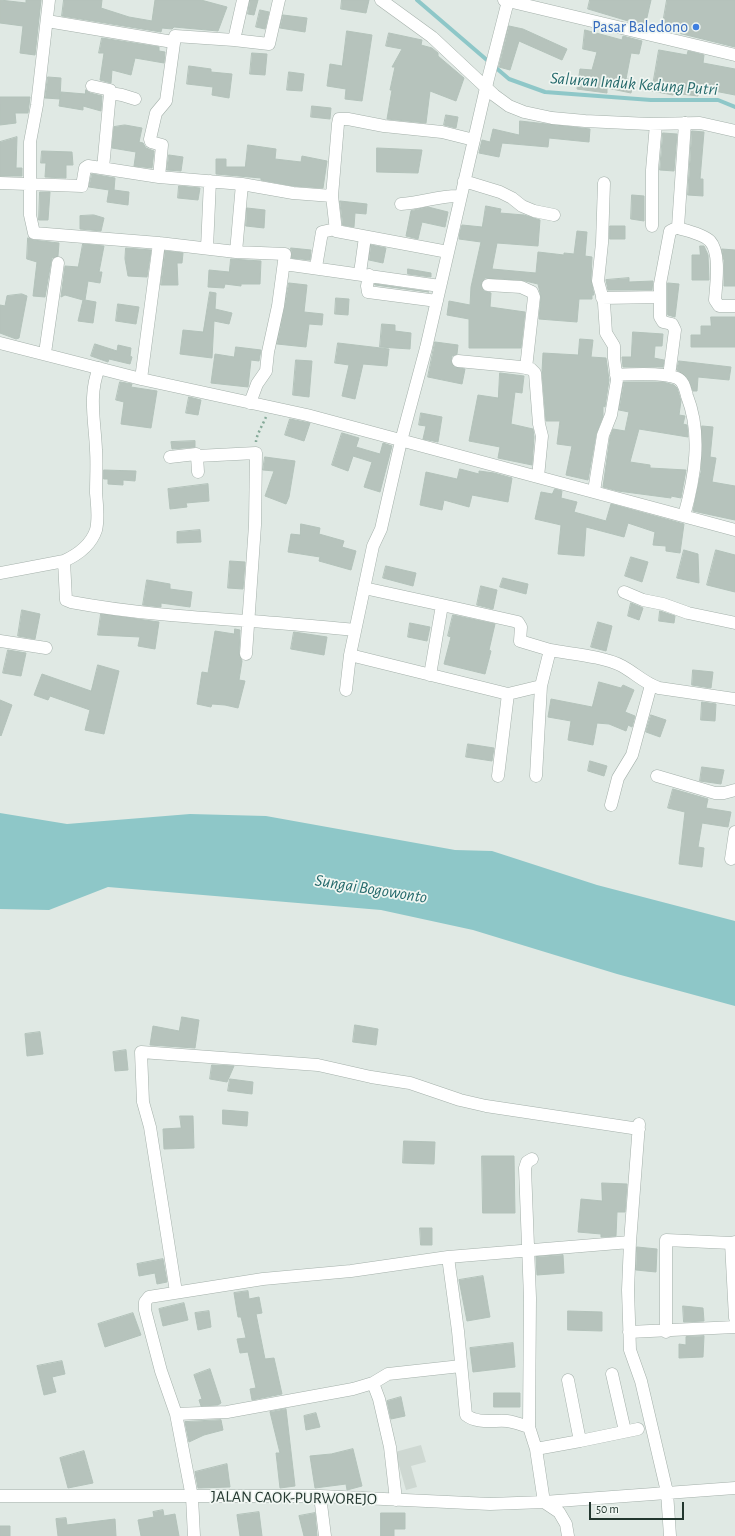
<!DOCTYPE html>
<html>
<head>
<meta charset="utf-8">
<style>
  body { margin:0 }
  #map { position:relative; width:735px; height:1536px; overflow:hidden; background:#e0e9e4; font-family:"Alegreya Sans",sans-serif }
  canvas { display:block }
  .scale { position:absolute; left:589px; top:1502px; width:95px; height:18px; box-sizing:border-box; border:2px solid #23372f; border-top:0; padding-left:5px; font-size:12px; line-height:14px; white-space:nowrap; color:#23372f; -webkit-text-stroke:3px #f0f6f2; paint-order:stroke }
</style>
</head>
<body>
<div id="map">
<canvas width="735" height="1536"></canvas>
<div class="scale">50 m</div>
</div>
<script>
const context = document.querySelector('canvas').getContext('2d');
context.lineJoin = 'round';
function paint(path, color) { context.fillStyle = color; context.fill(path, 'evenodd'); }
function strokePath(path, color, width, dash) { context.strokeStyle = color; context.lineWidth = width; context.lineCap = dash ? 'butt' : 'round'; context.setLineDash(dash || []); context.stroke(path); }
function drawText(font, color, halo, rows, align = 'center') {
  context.font = font + ' "Alegreya Sans",sans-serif'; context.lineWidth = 3.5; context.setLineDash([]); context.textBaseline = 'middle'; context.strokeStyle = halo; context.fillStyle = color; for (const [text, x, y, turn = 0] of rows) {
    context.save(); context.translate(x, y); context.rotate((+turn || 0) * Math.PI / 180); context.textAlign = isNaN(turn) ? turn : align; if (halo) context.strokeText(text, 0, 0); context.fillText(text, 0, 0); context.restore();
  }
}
paint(new Path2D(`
  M421 1445 426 1462 411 1466 417 1487 406 1490 395 1452Z`), '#ced8d2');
paint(new Path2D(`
  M0 813 67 824 190 814 266 816 455 850 492 851 597 885 735 921V1006L617 974 473 930 381 910 108 887 49 910 0 909Z`), '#8ec7c8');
strokePath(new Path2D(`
  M417 0 509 79 545 92 651 100H718L735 107`), '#8ec7c8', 4);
const building = new Path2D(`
  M0 0 26 3V0H41L35 55 20 53 23 26 0 23Z
  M64 0H102L101 8 129 17 152 21 155 0H201L227 7 218 31 174 27 172 29 162 28 161 32 62 16Z
  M250 0H258L254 15 248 14Z
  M342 0H369L366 13 341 9Z
  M590 0H651L645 26 588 9Z
  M667 0H735V47L662 29Z
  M260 10 269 12 265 29 256 27Z
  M283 15 307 18 305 32 280 28Z
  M509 26 523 29 567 49 562 60 519 41 510 70 499 67Z
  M585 30 622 40 623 36 642 41 639 54 631 53 626 79 634 80 631 93 607 88V93L577 89 580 69 592 70 597 52 583 49Z
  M347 31 372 35 362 101 345 99 346 89 327 86 330 64 342 66Z
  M389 33 422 40 421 45 432 48 438 53V56L464 78 456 101 430 91 426 123 387 119 392 90H390L395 67H392L402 49 386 46Z
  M102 38 159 47V51L165 52 164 63 135 58 131 75 112 70 111 83 100 80 104 53H99Z
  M659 50 687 55 688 51 704 55 703 63 735 69V95L699 88 698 96 673 93V95L652 91Z
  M252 53 267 54 265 75 250 74Z
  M189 66 211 69V72L232 74 229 98 212 95 213 87 187 84Z
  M289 72 304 74 302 91 287 90Z
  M48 77 61 78 60 99 45 98Z
  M86 90 90 93 102 96 101 111 83 106V110L59 106 61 92 85 94Z
  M0 97H30L28 113H15L16 123 0 125Z
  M312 106 331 108 330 119 311 117Z
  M446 115 458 117 456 128 444 125Z
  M520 121 590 129 589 142 549 138 548 147 502 143 499 157 479 153 482 140 490 142 493 129 519 135Z
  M125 125 142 128 139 142 143 143 146 148 154 151 152 168 134 166 136 152 112 148 114 127Z
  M692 131 704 132 700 179H703V196L688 195Z
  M663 133 677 134 674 171 660 170Z
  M17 137 16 168H22V176H0V142Z
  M248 145 276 149 275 159 301 162 302 156 327 161 323 188 294 186 261 180V178L216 174V159H226V167H245Z
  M377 148 422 150 418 173 377 172Z
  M42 151 72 152 73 165H66V178L45 177 46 163H41Z
  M169 155 183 157 181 171 167 170Z
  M92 174 115 178 114 190 129 192 128 205 107 202 109 190 89 187Z
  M179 186 200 188 198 200 178 198Z
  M40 192H50L48 220H39Z
  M632 195 644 196V221L631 219Z
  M340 201 367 204 366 214 355 213 354 227 343 225Z
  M486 206 501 209 500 213 524 215 540 220 538 246 497 243 492 269 536 273 538 252 564 255V253L574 254 577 231 587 232 585 256 592 257 591 280 594 295H592V299H579L577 322 539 319 541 297 538 284 521 280 485 278 481 285 484 291 491 293 490 307 525 312 521 348H469V319L447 315 449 301 470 305 471 287 481 242 459 239 460 232 462 225 482 227Z
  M428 207 448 212 445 227 422 222 418 239 406 236 411 211Z
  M247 208 265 210 264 228 246 226Z
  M94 215 104 218 101 231 80 229V216Z
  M610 226H625V239H610Z
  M28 238 33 240 59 243 58 256 52 258 51 262 45 297 33 296 37 262 27 259Z
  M83 244 104 246 99 272H102L100 283 88 281 85 300 96 302 93 323 78 321 83 300 65 295 61 297 65 266 78 267Z
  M371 245 386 248 383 263 369 260Z
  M700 246H704L708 255 709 280H692V255H700Z
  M126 248 151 250 147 277 128 276 125 259Z
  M291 248 311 250 310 260 292 258Z
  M722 249 735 250V286H724V261Z
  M165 251 183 253 182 263H177L178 285H161Z
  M231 259 261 261 260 284H241V286L225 284 224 288 208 287 209 270 229 272Z
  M408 269 431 273V277L408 274Z
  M629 278V282L653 281 652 290H608L606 280Z
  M289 283 307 285 304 312 323 314 322 325 309 324 306 347 277 344Z
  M668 283 679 284 675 317 668 315Z
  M375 284 429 292 375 285Z
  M210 292 216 293 215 309 232 313 229 324 214 321 212 358 180 354 183 330 203 332Z
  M22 294 27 296 19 338 16 339 0 333V305L5 306 7 296Z
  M336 298 349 299 348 315 335 314Z
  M118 304 139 307 136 324 116 321Z
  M711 317H735V347H691V335H701V326H711Z
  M382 324 395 325V331L411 333 410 349 380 347Z
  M633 332 663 334 662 346H655L654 358 664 360 663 367H623L622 357H631Z
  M580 339 593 340 591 357 606 358 609 380 605 407 603 406V416L596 434 588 480 566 475 572 446 557 444 560 421H546L542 372 543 353 578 355Z
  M435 342 458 345 457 354 452 356 451 361 454 367 465 369 462 384 428 377Z
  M338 343 389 349 387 366 363 364 355 399 342 396 349 365 335 363Z
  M95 344 117 351 118 345 131 348 130 356 132 357 130 364 109 359 108 362 91 356Z
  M236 347 261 350 259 361 251 360 248 387 211 383 215 354 234 357Z
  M296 360 312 361 309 397 293 395Z
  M679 361 731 367 729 380 698 377 697 391H693L687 377 677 370Z
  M500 373 524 376 522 393 515 392 511 424 533 429 534 437 532 465 498 458 500 447 469 441 478 395 498 398Z
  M120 382 132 384 131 387 157 391 151 428 121 424 124 402 116 400Z
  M624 382H663L674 385 677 388 681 401 679 415 685 416 683 424 687 425 688 437 639 429 630 462 650 465V468L686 470 681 498 671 496V498L618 491 603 487 610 437 613 429 625 431 629 412 619 410Z
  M189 397 201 400 198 415 186 413Z
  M421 413 442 417 438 442 423 439 426 426 419 425Z
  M290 419 310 423 304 441 285 435Z
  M702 426 713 427 710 457 716 458 712 482 735 486V520L693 511 701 472Z
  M342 433 359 438 356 447 380 454 383 443 392 446 380 492 364 487 372 462 353 456 348 471 332 465Z
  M195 441V447L172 449 171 442Z
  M265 457 295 461 289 497 286 504 265 496 274 471 263 470Z
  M460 469 479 474V471L494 473 512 478 508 502 472 495 469 507 444 500 442 510 420 505 426 472 457 479Z
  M104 470 136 471 135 481 123 480V485L108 484V479H104Z
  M208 484 209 501 186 503 187 507 170 509 168 489Z
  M555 489 562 491 561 498 577 502 574 512 606 521 611 504 684 524 680 553 666 551V546L653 545 655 532 628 523 624 537 586 527 584 556 558 554 561 525 535 519 541 492 552 494Z
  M301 524 320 528 319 534 344 541 342 547 356 551 351 570 319 561 320 557 288 552 291 534 300 535Z
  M200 530 201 542 177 543V532Z
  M684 550 698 554 699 583 677 578Z
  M716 550 735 555V592L707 585Z
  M631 557 648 562 642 582 625 576Z
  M230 561 245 562 243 589 228 588Z
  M386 566 416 573 413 586 383 578Z
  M503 578 528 584 526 594 500 587Z
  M147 580 170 584V589L192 592 190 607 161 603V607L143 605Z
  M481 586 497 590 493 609 477 605Z
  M631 603 643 608 639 620 628 616Z
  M22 610 40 614 35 639 18 636Z
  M660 611 675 616 674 623 659 621Z
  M101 614 159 622 155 649 138 646 140 637 98 635Z
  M453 615 495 624 489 650 491 651 485 674 444 664 451 637 448 636Z
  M598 622 612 626 606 651 591 647Z
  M410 623 430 627 427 641 408 637Z
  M235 629 240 630 239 654 242 661 239 680 245 681 238 708 225 705 212 704 211 707 197 704 202 672 208 673 215 631 234 634Z
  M294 632 327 637 324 655 291 649Z
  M8 650 26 653 21 676 3 673Z
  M98 665 119 671 104 734 85 730 90 710 50 696 48 700 34 695 42 674 91 691Z
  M693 670 713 672 711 688 692 685Z
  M599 682 621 688 623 685 634 690 625 712 635 716 632 727 628 725 626 731 609 724 597 723 593 745 568 740 571 721 548 717 551 699 592 707Z
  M0 700 12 705 1 736 0 735Z
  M702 702 716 704 715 721 701 720Z
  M651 715 666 720 660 737 646 732Z
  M468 744 494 748 492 761 466 757Z
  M590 761 607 766 604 776 588 771Z
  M702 767 724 770 721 784 700 781Z
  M673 789 708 799 706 808 731 812 728 827 702 823 698 847 704 848 702 867 679 864 685 812 668 808Z
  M182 1017 199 1020 195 1048 150 1045 153 1026 179 1031Z
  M355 1025 378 1029 376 1045 353 1042Z
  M40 1032 43 1054 27 1056 25 1034Z
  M126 1050 128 1070 115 1071 113 1052Z
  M212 1065 234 1066 227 1082 210 1079Z
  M230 1079 253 1082 252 1094 228 1091Z
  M223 1110 248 1112 247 1126 223 1124Z
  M180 1116H193L194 1148 164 1149 163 1129 181 1128Z
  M404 1141 435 1142 434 1164 403 1163Z
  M482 1156H514L515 1213H483Z
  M602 1183 627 1184 625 1212H617L616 1236 601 1237V1234L578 1232 581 1199 602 1201Z
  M420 1228H432V1245H421Z
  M637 1247 657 1249 656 1272 636 1270Z
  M563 1255 564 1273 537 1275 536 1257Z
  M163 1259 167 1282 157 1284 155 1273 139 1276 137 1264Z
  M483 1276 490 1317 467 1321 459 1280Z
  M248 1291 249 1299 259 1297 262 1313 256 1314 265 1359 274 1358 282 1394 252 1400 250 1389 256 1388 248 1352 240 1353 237 1339 246 1338 241 1317H238L234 1293Z
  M184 1303 188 1320 163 1326 159 1309Z
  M683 1306 703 1308 704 1321 684 1322Z
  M209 1311 211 1327 198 1330 195 1313Z
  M568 1311 602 1312V1331L568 1330Z
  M133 1313 141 1335 105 1347 98 1324Z
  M704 1336 703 1357 679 1358V1344L686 1345V1337Z
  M513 1343 515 1367 473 1372 470 1348Z
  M62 1361 65 1374 52 1377 56 1392 44 1395 37 1366Z
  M210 1369 221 1403 218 1405 201 1406 199 1400 202 1399 194 1375Z
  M494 1393H520V1407H494Z
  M401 1397 405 1416 391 1419 387 1401Z
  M286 1409 295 1486 280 1488 276 1453H280L270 1412Z
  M316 1413 320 1427 306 1430 304 1416Z
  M221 1420 223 1430 204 1435 189 1442 185 1422Z
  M353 1449 362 1486 347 1490 346 1484 315 1488 310 1456 331 1454Z
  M84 1451 93 1483 68 1488 60 1458Z
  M227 1464 230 1487 198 1488 195 1472Z
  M163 1510 164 1516 175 1514 179 1536H141L138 1520 154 1517 153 1512Z
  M259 1512 262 1536H240L237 1515Z
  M315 1513 317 1536H304L299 1516Z
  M381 1513H405V1529H394V1536H381Z
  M66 1518 67 1525 115 1519 116 1536H58L56 1519Z
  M0 1526H10V1536H0Z`);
paint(building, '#b6c3bc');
strokePath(building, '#b3c2ba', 1);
const minor = new Path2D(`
  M49 0 37 105 30 142V215L34 233 159 243 236 252 285 254 278 306 268 352 266 371 257 384 250 403
  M381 0 432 37 494 95 509 106 524 112 552 118 585 121 649 124 700 123 735 131
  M504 0 735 55
  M508 1 488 79 426 348 401 441 381 529 373 546 350 655 508 694 541 686
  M47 21 173 42
  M234 40 243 0
  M92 86 110 90V93
  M685 123 678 227 681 229C689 231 704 235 710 241 721 253 716 285 715 300L719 306H735
  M103 168 110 93 122 95 135 99
  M159 177 162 145 151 142 150 139 156 113 166 101 175 36 234 40 269 44 279 0
  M464 181 500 192 512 198 522 206 534 211 554 215
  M0 183 82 186 85 168 88 166 159 177 242 184 293 193 332 196
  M401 204C422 203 440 195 460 196
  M652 226V170L656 124
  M207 248 210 181
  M236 252 242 184
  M448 252 336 231 332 196 338 124 339 119H348L384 126 442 132 474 140
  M284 264 440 286
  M316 267 322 232 335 229
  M360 273 365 237
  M369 275 367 286 368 292 437 301
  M488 285 521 287 532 292 534 297 526 368
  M602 298 660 297
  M0 343 141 379 307 415 735 530
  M45 353 58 263
  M458 361 521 367 531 369 535 373 539 424 542 436 538 477
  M99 368C88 395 95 422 96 450 97 464 96 479 96 493 97 505 99 518 96 530 91 545 77 555 64 561L66 600 71 602C130 613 189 617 249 621 284 623 319 627 355 630
  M616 375C631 374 663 372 677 378 684 381 685 389 687 396 702 434 695 477 684 516
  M669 376 675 330 672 324 663 322 660 317V284L670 231 678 227
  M141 379 159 243
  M197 456 198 472
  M170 457 196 454 197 456 256 453 255 525 246 654
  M594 491 603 435 611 415 617 380 614 358V346L606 333 604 303 598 281 602 243 604 183
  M0 573 64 561
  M364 588 442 605 430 675
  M624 592 643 600 663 604 688 613 735 623
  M442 605 518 622 521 627 520 641 550 650
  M0 641 46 648
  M346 690 350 655
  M498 776 508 694
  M536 776 541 686 550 650C571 654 602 656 622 666 635 673 644 683 659 688L735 699
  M657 776 715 793H724L735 790
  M611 805 618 778 632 755 651 685
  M731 859 735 832
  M532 1159 527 1162 525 1168 530 1298 529 1427 536 1449 544 1502 735 1488
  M630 1242 639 1124
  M735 1242 731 1243 735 1318
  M448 1257 458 1331 466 1415C477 1424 494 1420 507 1421 515 1422 522 1425 529 1427
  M176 1292 150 1127 143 1102 141 1052 318 1065 371 1077 410 1083 460 1100 486 1106 639 1129
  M629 1332 735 1327
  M666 1332V1240L731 1243
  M612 1374 625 1431
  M568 1380 580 1441 638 1429
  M373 1383 379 1399 390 1447 396 1500
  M176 1414 227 1412 353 1389 373 1383 388 1374 461 1366
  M536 1449 580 1441
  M0 1496H320L490 1504 544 1502 559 1512 566 1524 568 1536
  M320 1496 325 1536
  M194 1536 192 1497 176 1414 161 1371 145 1310V1302L149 1297 263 1279 351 1271 448 1257 630 1242 628 1290 630 1350 641 1381 667 1492 670 1536`);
strokePath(minor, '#a4b0aa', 13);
strokePath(new Path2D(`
  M256 442C256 436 263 424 266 417`), '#84a998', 2.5, [2, 3]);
strokePath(minor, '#fff', 12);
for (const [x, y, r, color] of [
  [696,27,4,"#3f7fe0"]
]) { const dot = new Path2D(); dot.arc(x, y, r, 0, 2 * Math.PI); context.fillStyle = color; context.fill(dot); strokePath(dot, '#f0f6f2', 1.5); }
drawText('16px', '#366cbe', '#f0f6f2', [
  ["Pasar Baledono",688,27]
], 'right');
drawText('16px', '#23372f', '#f0f6f2', [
  ["JALAN CAOK-PURWOREJO",294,1498,1]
]);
drawText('italic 17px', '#24696b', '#f0f6f2', [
  ["Saluran Induk Kedung Putri",634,84,4],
  ["Sungai Bogowonto",371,889,9]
]);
</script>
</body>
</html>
